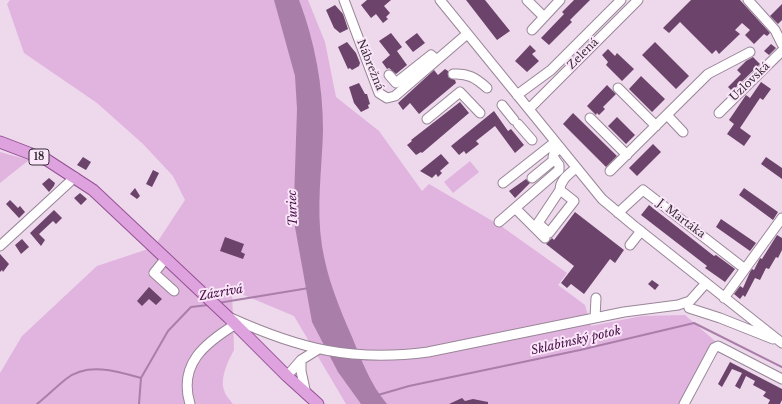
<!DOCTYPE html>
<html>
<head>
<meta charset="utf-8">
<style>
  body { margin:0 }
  canvas { display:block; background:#edd8ec }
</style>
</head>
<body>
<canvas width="782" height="404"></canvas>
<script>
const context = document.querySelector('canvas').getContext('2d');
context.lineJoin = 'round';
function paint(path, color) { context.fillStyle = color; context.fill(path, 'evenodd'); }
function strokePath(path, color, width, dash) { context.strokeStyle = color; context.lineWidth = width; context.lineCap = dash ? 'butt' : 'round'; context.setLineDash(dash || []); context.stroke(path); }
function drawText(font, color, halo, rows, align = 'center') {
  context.font = font + ' "Libre Baskerville",serif'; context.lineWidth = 4; context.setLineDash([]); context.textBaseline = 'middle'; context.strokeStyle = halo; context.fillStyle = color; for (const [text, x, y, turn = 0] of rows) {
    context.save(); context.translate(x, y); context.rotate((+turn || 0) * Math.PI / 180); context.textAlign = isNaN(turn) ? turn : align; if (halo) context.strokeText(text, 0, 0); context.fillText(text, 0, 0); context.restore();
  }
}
paint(new Path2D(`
  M10 0H308L325 42 336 97 379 131 422 191 429 184 501 226 567 273 558 285 585 305 591 326 642 316 685 315 715 341 681 404H346L294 316 232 290 234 350C228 361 220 378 224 390 225 395 230 400 233 404H0V373L22 336 97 266 154 247 185 200 173 176 143 144 97 103 24 53 7 4Z
  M0 152 29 160 0 183Z
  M470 161 479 172 453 193 444 182Z`), '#e1b4df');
paint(new Path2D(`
  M274 0H299C315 42 323 86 323 131 322 169 316 207 322 246 327 278 339 307 352 337 362 361 370 384 387 404H361L338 372 312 322 295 227 294 200 297 109 295 76Z`), '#a97ea8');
strokePath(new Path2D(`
  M218 303 309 288
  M378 395 409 386 580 350 694 323 782 367
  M37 404C47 396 56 387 66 379 87 362 117 371 141 378
  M139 404 141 378 168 331 191 307 208 305`), '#a97ea8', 2);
paint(new Path2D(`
  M367 0H391L384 6 390 13 386 17 388 19 383 23 376 14 371 18 361 5Z
  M466 0H485L510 31 497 40Z
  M574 0H590L570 20 572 22 549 45 541 38 564 14 562 12Z
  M691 0H740L770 33 767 36 764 34 754 44 745 35 750 30 742 23 735 30 740 34 719 54 716 50 712 54 680 22 669 33 663 28Z
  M782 4V20L778 24 770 16Z
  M335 5 343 14 348 29 340 33 334 28 326 10Z
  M391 33 402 47 397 51 407 65 396 74 389 68 387 69 382 62 390 55 379 41Z
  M417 33 425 43 413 52 405 42Z
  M347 42 356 53 360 63 359 66 352 70 350 68 348 69 338 47Z
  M655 42 689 76 676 89 642 55Z
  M771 44 776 48 769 55 764 51Z
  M530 45 536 51 532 54 539 61 527 72 515 61Z
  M608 49 615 56 617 53 634 69 622 81 606 65 608 62 602 55Z
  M753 57 760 64 732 91 728 87 741 74 737 70 746 61Z
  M445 69 448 71V77L455 80 456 83 419 114 410 103 403 110 398 103 434 70 438 75Z
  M641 76 665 99 652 112 629 89Z
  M761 82 771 89 763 100 760 98 740 128 751 136 744 146 727 134 734 124 729 120 746 95 750 98Z
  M359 83 365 94H367L370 104 368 105 369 108 361 112 354 103 349 87Z
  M607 85 616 94 603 107 605 109 599 115 597 113 596 115 587 106Z
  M460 102 469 113 422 153 421 152 416 155 407 145 412 141 411 140Z
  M494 111 508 131 511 129 524 145 515 153 495 126 476 141 479 144 466 154 464 151 459 155 451 146Z
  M573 113 617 156 606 167 563 124Z
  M617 117 635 135 626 144 608 126Z
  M653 144 661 152 637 176 629 168Z
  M441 154 449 163 440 171 442 173 438 177 436 174 432 178 420 171Z
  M83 157 91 162 86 170 77 165Z
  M766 157 782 168V179L761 164Z
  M153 170 159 173 152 187 146 184Z
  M49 178 55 183 54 186 49 192 42 184Z
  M526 179 530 183 515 198 509 191Z
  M135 188 140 196 137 199 130 194Z
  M744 188 778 212 773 220 739 195Z
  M80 193 87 199 81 205 74 198Z
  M10 200 18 208 20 206 25 212 19 218 6 204Z
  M649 205 714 256 716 255 735 269 725 282 705 268 707 266 641 215Z
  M54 210 62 218 56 224 53 221 39 234 45 240 41 246 30 233Z
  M575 212 624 250 615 263 610 259 584 294 571 284 567 288 561 283 574 266 546 244 552 238 554 240Z
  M721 219 756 243 750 251 716 227Z
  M777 235 782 238V250L778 258 776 257 769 269 766 268 760 280 755 278 745 297 743 295 740 299 734 294 740 286 743 288 750 272 752 269 754 270 760 258 762 259Z
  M225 237 244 244 241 252 245 254 243 259 220 251Z
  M22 239 29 247 21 254 15 245Z
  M0 254 9 264 3 272 2 270 0 272Z
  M652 280 659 285 655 290 648 284Z
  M149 287 162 299 156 305 149 299 142 306 137 301Z
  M730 362 782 389V400L780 404H768L770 400 763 396 766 392 753 385 755 381 746 376 740 389 735 386 742 373 732 369 722 387 718 384Z
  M462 398 465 401 473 399 488 402V404H449Z`), '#6c446b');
const minor = new Path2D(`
  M344 0 379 93 387 98 395 96 467 34
  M440 0 602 199 633 225 782 343
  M527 0 544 17
  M748 0 775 30 782 44
  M532 30 560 0
  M453 74C468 73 476 78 487 88
  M389 75 396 83 402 78
  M407 86 402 78 431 55 437 60
  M618 88 656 126
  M517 95 551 70 621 0
  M502 105 514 120
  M529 109 638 0
  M719 113 782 51
  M667 115 683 132
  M590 118 627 155
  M427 119 460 92 480 113
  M518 124 532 140
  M610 171 708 74 750 52
  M532 178 555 159
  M503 183 555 142
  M560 190 574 201 549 233 538 223 560 190C560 180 569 174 576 168
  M518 211 545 238
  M618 213 643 190 745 269
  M499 222 559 170V165L553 157 554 153 560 148
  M630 245 641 231
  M0 246 75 177
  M166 258 154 273 174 291
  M724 298 782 218
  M689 308 720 318 773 339
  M231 318C300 349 352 362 428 352L624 312 678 305 690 301 706 283
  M595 318 596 298
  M301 360V371L306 394
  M287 376 301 360 317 350
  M190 404C178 364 205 343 236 324
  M684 404 714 348 718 346 782 379`);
const major = new Path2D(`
  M0 142 47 160 93 190 229 318 287 376 318 404`);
strokePath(minor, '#998698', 11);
strokePath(major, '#955194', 13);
strokePath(minor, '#fff', 9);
strokePath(major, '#dea3de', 11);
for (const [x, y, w] of [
  [39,157,20]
]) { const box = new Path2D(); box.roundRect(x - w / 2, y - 8, w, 16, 3); context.fillStyle = '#fae5f9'; context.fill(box); strokePath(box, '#352d34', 1); }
drawText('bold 10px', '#352d34', null, [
  ["18",39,157]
]);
drawText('11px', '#352d34', '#fae5f9', [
  ["Zelená",583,54,-45],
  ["Nábrežná",370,65,68],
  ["Uzlovská",750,82,-44],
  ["J. Martáka",681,219,37]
]);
drawText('italic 12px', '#440e45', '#fae5f9', [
  ["Turiec",293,208,-92],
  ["Zázrivá",221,293,-10],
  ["Sklabinský potok",576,341,-13]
]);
</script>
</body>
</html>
